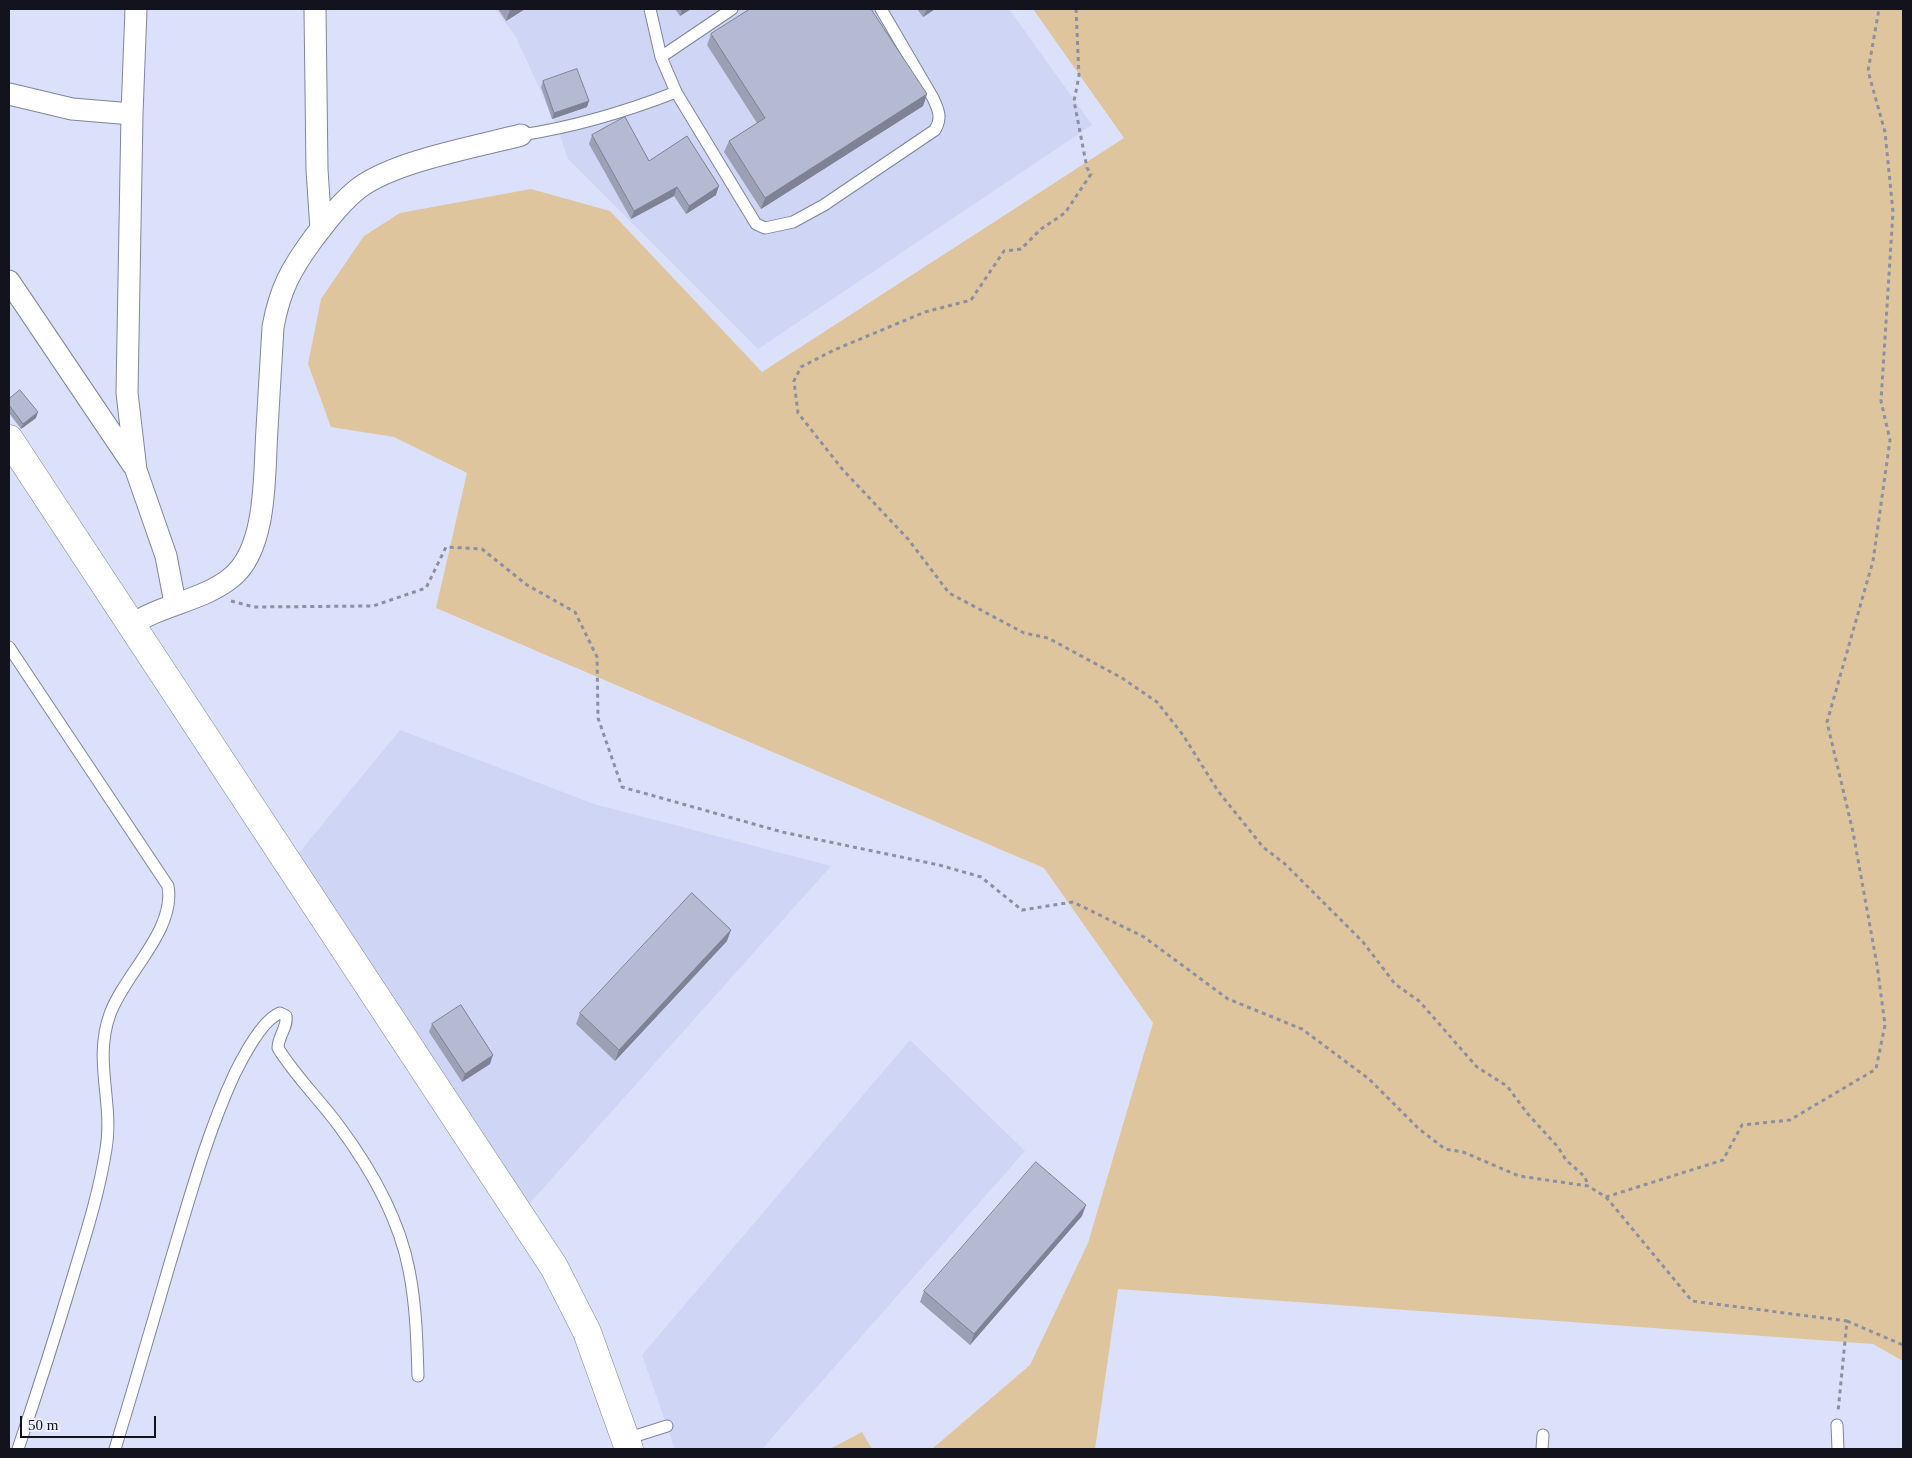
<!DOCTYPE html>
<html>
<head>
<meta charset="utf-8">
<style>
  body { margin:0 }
  #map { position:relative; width:1912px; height:1458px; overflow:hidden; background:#dbe1fa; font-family:"Times New Roman",serif }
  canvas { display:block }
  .frame { position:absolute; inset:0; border:10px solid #12131c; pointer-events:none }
  .scale { position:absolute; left:20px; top:1416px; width:136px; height:22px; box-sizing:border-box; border:2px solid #12131c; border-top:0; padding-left:6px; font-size:15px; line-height:18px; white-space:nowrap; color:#12131c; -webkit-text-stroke:4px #ebeefe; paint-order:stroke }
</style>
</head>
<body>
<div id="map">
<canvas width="1912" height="1458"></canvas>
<div class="frame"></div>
<div class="scale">50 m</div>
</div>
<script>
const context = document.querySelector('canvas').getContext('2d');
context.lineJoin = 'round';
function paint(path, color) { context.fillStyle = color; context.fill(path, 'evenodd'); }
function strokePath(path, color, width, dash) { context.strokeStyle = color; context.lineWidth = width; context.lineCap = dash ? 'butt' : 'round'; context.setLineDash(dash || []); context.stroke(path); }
paint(new Path2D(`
  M495 9H1009L1092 125 758 349 568 159 558 129 515 35Z
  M400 730 594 804 831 866 529 1204 294 859Z
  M910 1040 1025 1151 762 1449H675L642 1355Z`), '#ced5f5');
paint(new Path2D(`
  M1033 9H1903V1361L1873 1344 1118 1289 1095 1449H932L1030 1365 1088 1243 1153 1023 1044 868 436 608 467 473 394 437 331 427 308 364 321 299 364 236 400 213 531 189 610 211 762 372 1124 138Z
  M862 1432 872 1449H830Z`), '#dec59d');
const lane = new Path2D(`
  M661 57 732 9
  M676 92 756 224 765 228 793 222 824 205 935 130C942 118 939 111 933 98L881 9
  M521 135C574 127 625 112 676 92L661 57 650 9
  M9 647 168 886C176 930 125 973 110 1014 93 1061 114 1102 106 1149 99 1194 85 1237 72 1280 55 1337 37 1393 18 1449
  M1837 1425 1838 1449
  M626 1439 667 1426
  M115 1449C134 1387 152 1325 170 1263 189 1200 207 1133 235 1073 243 1057 263 1019 280 1013L286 1016C288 1027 278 1036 278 1048 295 1076 320 1100 339 1126 371 1169 399 1218 409 1270 416 1305 417 1341 418 1376
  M1542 1449 1543 1435`);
const street = new Path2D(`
  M136 9 132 114 127 393 136 470 166 556 175 603
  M315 9 317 170 321 229
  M9 94 72 109 132 114
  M9 281 133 465
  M130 626C161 604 203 601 232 577 268 547 264 472 267 429 269 395 271 361 273 327 280 289 291 269 313 239 327 221 341 202 359 188 395 161 475 147 521 135`);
const secondary = new Path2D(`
  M9 439 554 1267 587 1332 629 1449`);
strokePath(lane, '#80859b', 13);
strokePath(street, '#80859b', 23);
strokePath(secondary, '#80859b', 29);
strokePath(new Path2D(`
  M1076 9 1079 76 1074 101 1087 168 1091 174 1065 213 1041 229 1021 249 1004 251 971 300 925 312 834 350 801 367 794 381 798 413 843 470 908 539 949 593 1024 633 1048 638 1122 678 1157 702 1183 735 1218 791 1263 847 1285 864 1363 942 1395 984 1419 1001 1477 1067 1507 1086 1527 1113 1558 1147 1566 1160 1585 1177 1588 1186
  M231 601 254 607 373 606 426 588 446 547 482 549 527 585 575 612 597 657 598 718 622 787 782 832 939 865 981 877 1022 910 1073 902 1144 937 1228 999 1302 1029 1369 1079 1419 1129 1445 1149 1463 1152 1519 1176 1588 1186 1606 1197 1723 1160 1742 1125 1790 1120 1876 1069 1885 1025 1877 965 1853 832 1827 722 1873 561 1890 440 1881 401 1893 212 1885 132 1868 71 1879 9
  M1606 1197 1692 1301 1847 1321 1838 1412
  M1847 1321 1903 1345`), '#8c90a2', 3, [4, 4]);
strokePath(lane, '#fff', 11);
strokePath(street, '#fff', 21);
strokePath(secondary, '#fff', 28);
paint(new Path2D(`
  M498 9H525L506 21Z
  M675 9H691L680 16Z
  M917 9H935L923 17Z
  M711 34 927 94 923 106 761 209 724 152 729 141 757 123 707 45Z
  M543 81 587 107 552 119 541 87Z
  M592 135 649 161 716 195 686 214 674 196 631 219 589 144Z
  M9 399 36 418 21 429 9 413Z
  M727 941 615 1061 576 1024 580 1013Z
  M432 1024 490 1064 462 1082 429 1032Z
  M1082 1216 970 1345 920 1302 924 1291Z`), '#9ca0b5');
paint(new Path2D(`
  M511 9H525L506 21 510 10Z
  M682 9H691L680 16Z
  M927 9H935L923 17Z
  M927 94 923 106 761 209 765 198Z
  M589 101 587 107 552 119 554 113Z
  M719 186 716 195 686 214 689 206Z
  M677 187 674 196 631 219 634 211Z
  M38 412 36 418 21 429 23 424Z
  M731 930 727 941 615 1061 619 1050Z
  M493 1055 490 1064 462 1082 465 1074Z
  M1086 1205 1082 1216 970 1345 974 1334Z`), '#7f8294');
const building = new Path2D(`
  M750 9H871L927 94 765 198 729 141 765 118 711 34Z
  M577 69 589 101 554 113 543 81Z
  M625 117 649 161 687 136 719 186 689 206 677 187 634 211 592 135Z
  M20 390 38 412 23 424 9 405V399Z
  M692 893 731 930 619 1050 580 1013Z
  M461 1005 493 1055 465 1074 432 1024Z
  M1036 1162 1086 1205 974 1334 924 1291Z`);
paint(building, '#b5bad3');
strokePath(building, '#7f8294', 1);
</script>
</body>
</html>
